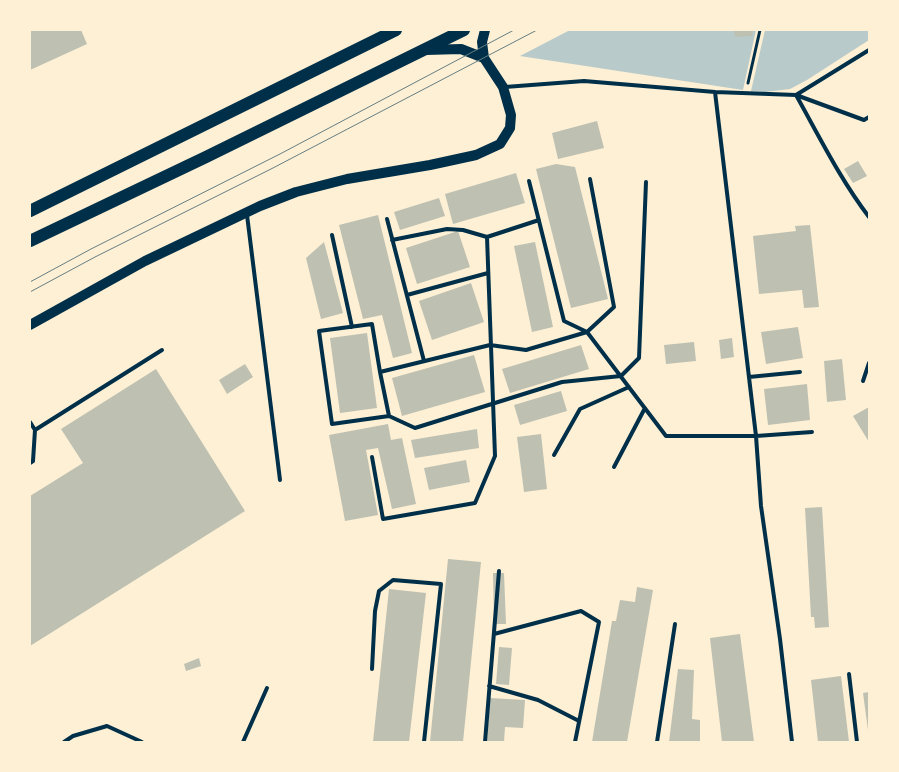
<!DOCTYPE html>
<html>
<head>
<meta charset="utf-8">
<style>
  body { margin:0 }
  #map { position:relative; width:899px; height:772px; overflow:hidden; background:#fdf0d5; font-family:Helvetica,sans-serif }
  canvas { display:block }
  .frame { position:absolute; inset:0; border:31px solid #fdf0d5; pointer-events:none }
</style>
</head>
<body>
<div id="map">
<canvas width="899" height="772"></canvas>
<div class="frame"></div>
</div>
<script>
const context = document.querySelector('canvas').getContext('2d');
context.lineJoin = 'round';
function paint(path, color) { context.fillStyle = color; context.fill(path, 'evenodd'); }
function strokePath(path, color, width, dash) { context.strokeStyle = color; context.lineWidth = width; context.lineCap = dash ? 'butt' : 'round'; context.setLineDash(dash || []); context.stroke(path); }
paint(new Path2D(`
  M570 30H756L743 90 520 56Z
  M765 30H869V40L807 80 790 89 765 92 751 91Z`), '#b9caca');
paint(new Path2D(`
  M30 30H81L87 44 30 70Z
  M734 30H753L752 36 735 37Z
  M597 121 604 148 558 159 552 133Z
  M858 161 867 176 853 183 844 169Z
  M556 164 575 167 608 299 571 308 536 169Z
  M516 173 525 203 453 224 445 194Z
  M439 198 445 216 400 230 394 212Z
  M378 215 412 353 393 358 382 315 363 319 339 225Z
  M810 225 819 307 804 308 802 290 759 294 753 236 796 231 795 226Z
  M458 231 470 267 417 284 406 248Z
  M324 242 343 313 321 319 306 258Z
  M535 242 553 327 532 332 514 246Z
  M471 283 484 322 432 340 419 301Z
  M798 327 803 358 766 364 761 332Z
  M367 333 377 408 340 413 330 338Z
  M732 338 734 357 721 359 719 340Z
  M694 342 696 361 666 364 664 345Z
  M581 345 589 369 510 393 502 369Z
  M474 355 485 392 402 416 392 378Z
  M842 359 846 400 827 402 824 361Z
  M245 364 253 377 227 394 219 380Z
  M156 369 245 511 30 646V496L83 463 61 429Z
  M807 384 810 420 768 425 764 389Z
  M561 391 567 411 520 425 514 405Z
  M869 407V442L853 416Z
  M388 424 391 440 402 438 416 504 392 509 378 448 366 450 378 515 345 521 329 435Z
  M477 429 479 448 415 458 411 440Z
  M541 434 547 489 524 492 517 437Z
  M466 460 470 482 429 490 424 468Z
  M822 507 829 627 815 628 814 617H811L805 508Z
  M448 559 481 562 463 742H430Z
  M493 573H504L506 624H494Z
  M637 587 653 590 627 742H592L612 621H616L620 600 635 602Z
  M389 589 426 593 409 742H373Z
  M740 634 754 742H722L710 638Z
  M499 647 512 648 509 685 496 684Z
  M199 658 201 666 186 671 184 664Z
  M678 669 694 670 692 719 700 720V742H669Z
  M841 676 849 742H818L811 680Z
  M869 692V730H868L863 693Z
  M490 698 525 700 523 728 505 727 504 742H487Z`), '#bec0b2');
strokePath(new Path2D(`
  M748 83 760 30`), '#003049', 3);
strokePath(new Path2D(`
  M505 87 584 81 715 92 796 95 869 50
  M715 92 756 436 761 506 780 639 792 742
  M869 117 864 120 796 95C819 136 840 179 869 217
  M590 179 614 307 587 332 526 350 490 345 380 372 372 324 319 331 332 424 389 416 415 428 562 382 621 376 639 358 646 182
  M529 181 564 321 587 332 666 436H756L812 432
  M247 215 280 480
  M387 219 424 361
  M332 235 352 327
  M392 240 447 229 463 230 487 237
  M407 295 488 273
  M380 372 389 416
  M749 377 800 372
  M863 381 869 363
  M30 422 35 430 33 461 30 463
  M35 430 162 350
  M554 455 580 409 629 387
  M372 457 383 519 475 503 495 456 487 237 539 220
  M614 467 645 408
  M494 634 581 611 599 622 575 742
  M372 669 375 611 379 591 393 580 441 584 424 742
  M849 674 857 742
  M489 686 538 700 579 721
  M64 742 73 736 107 726 142 742
  M243 742 267 688
  M485 742 499 571
  M657 742 675 624`), '#003049', 4);
strokePath(new Path2D(`
  M426 50 461 49 484 58
  M30 325 145 261 260 206 296 192 347 179 430 165 476 155 500 144 510 128 511 115 503 87 484 58 482 42 485 30`), '#003049', 10);
strokePath(new Path2D(`
  M30 211 396 30
  M30 241 206 157 464 30`), '#003049', 12);
strokePath(new Path2D(`
  M30 282 91 249 280 154 514 30
  M30 292 95 257 271 169 537 30`), '#657d81', 1);
</script>
</body>
</html>
